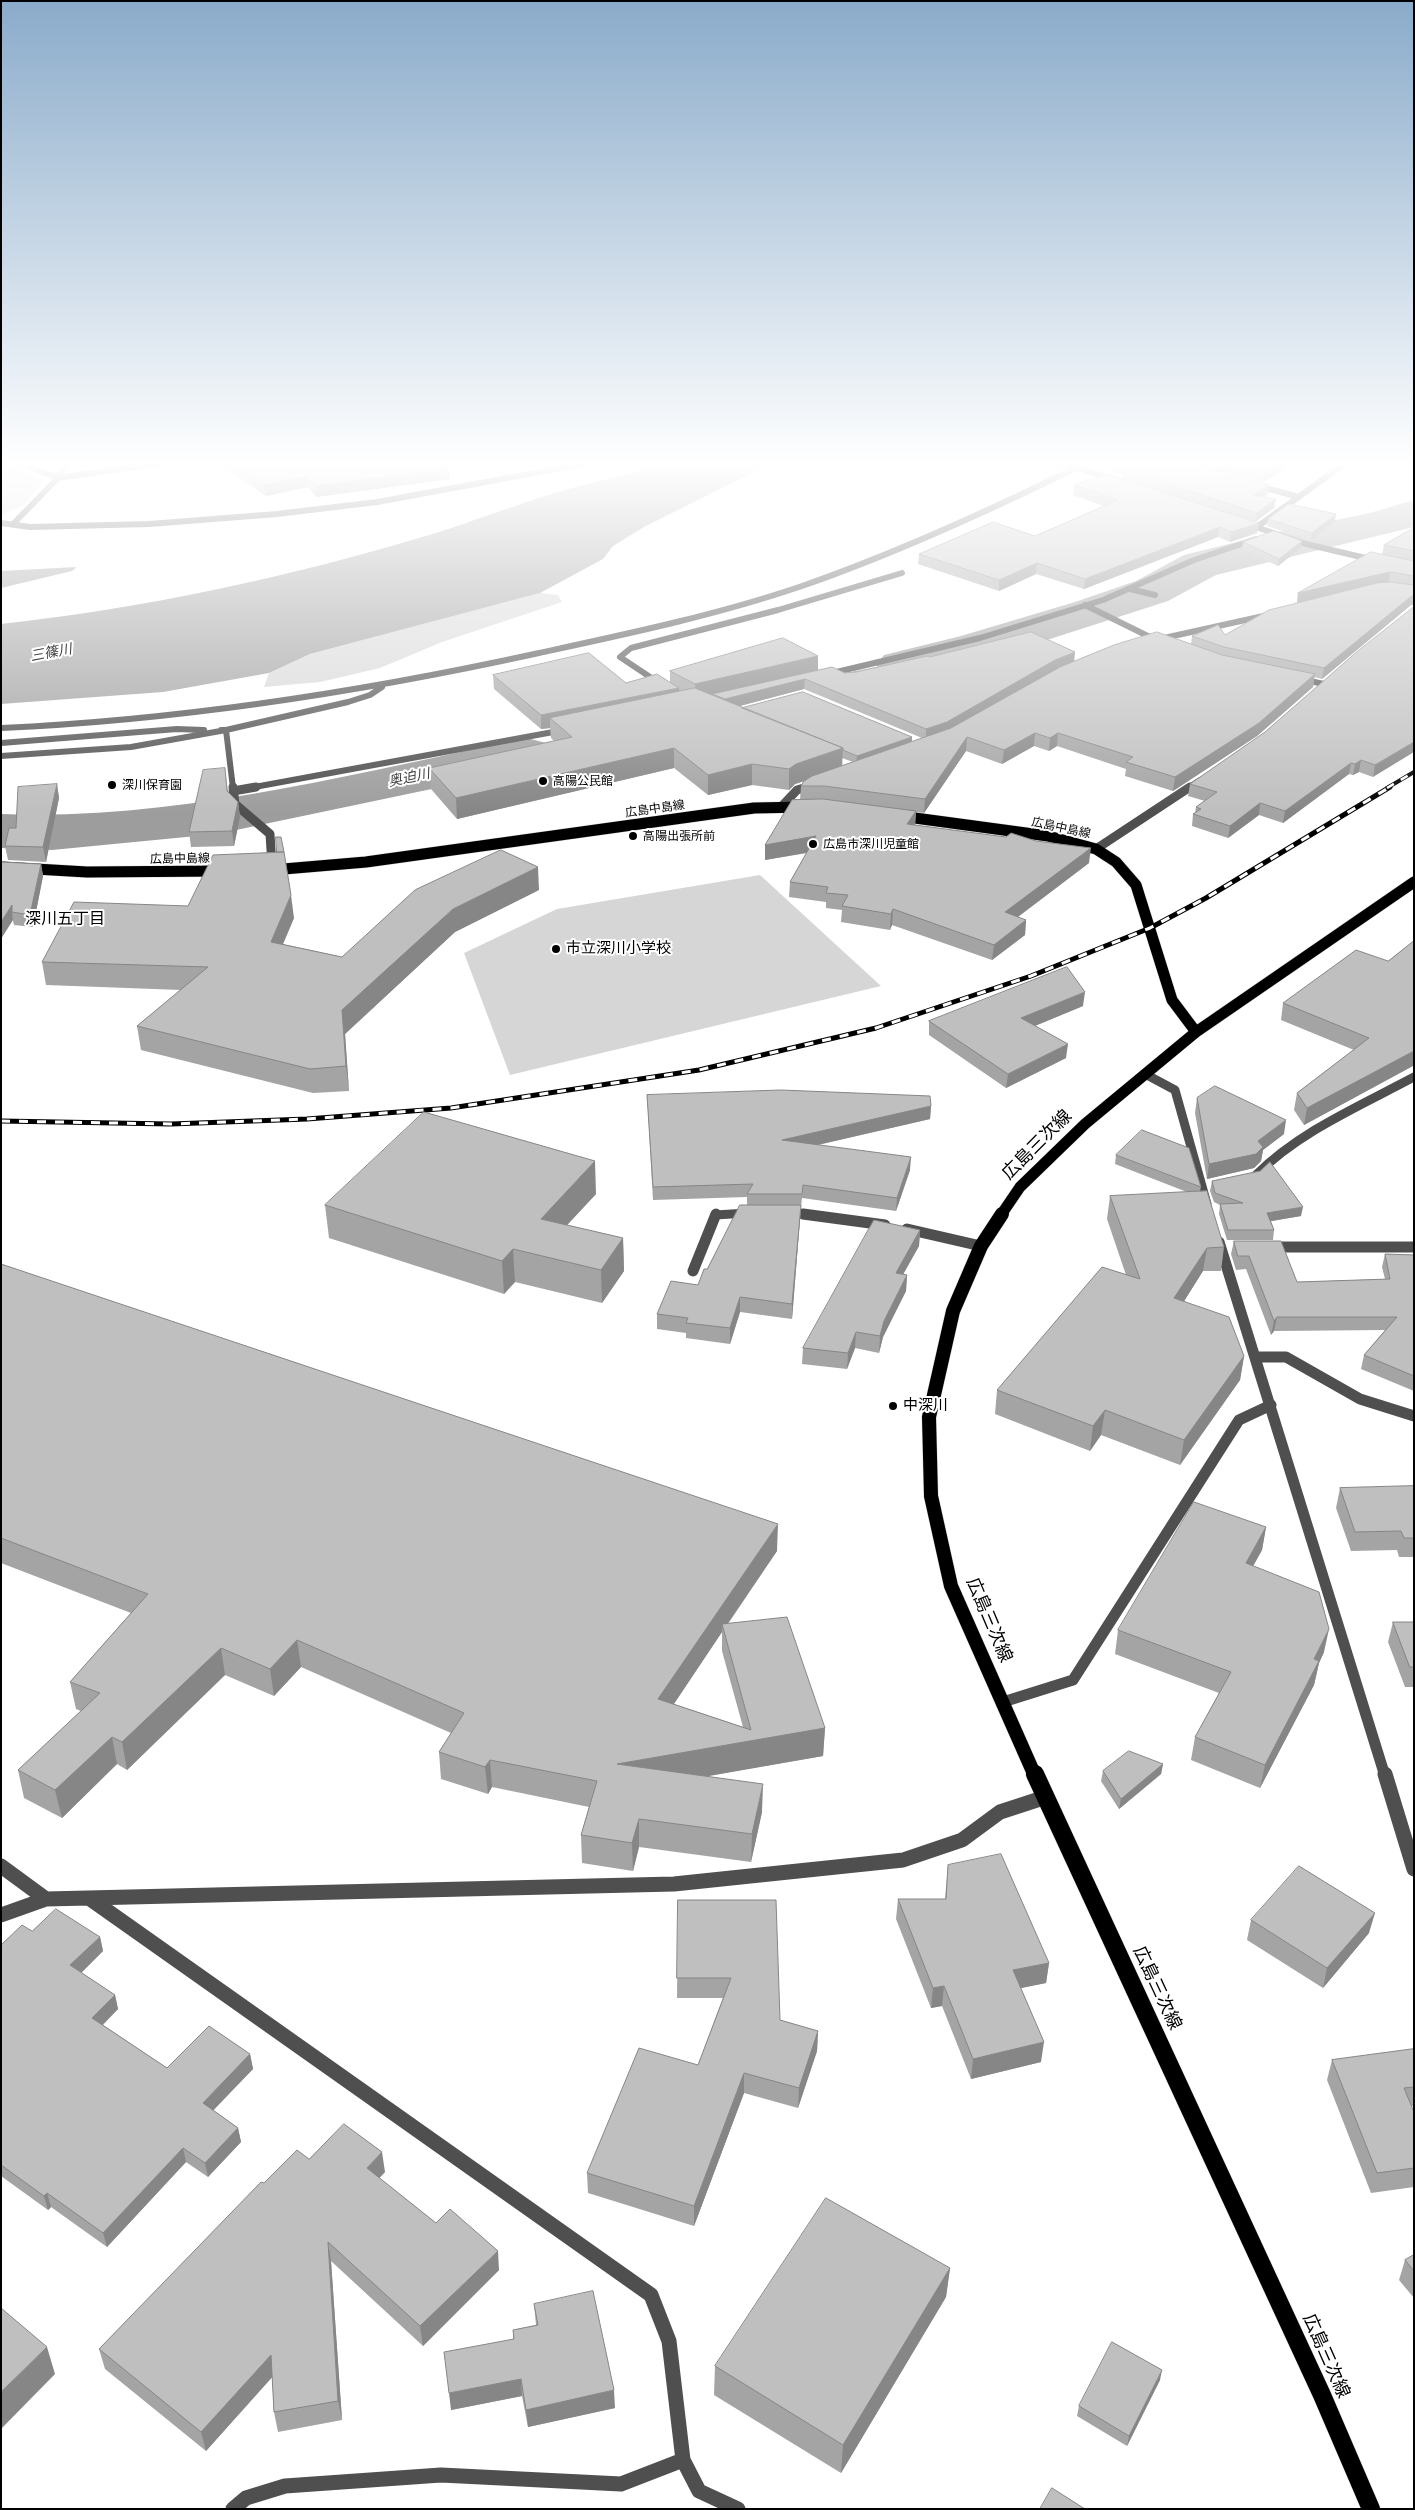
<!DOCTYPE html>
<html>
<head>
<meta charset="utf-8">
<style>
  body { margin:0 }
  #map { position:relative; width:1415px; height:2510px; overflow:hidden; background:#fff; font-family:"Work Sans",sans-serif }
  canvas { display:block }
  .frame { position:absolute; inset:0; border:2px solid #000; pointer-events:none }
</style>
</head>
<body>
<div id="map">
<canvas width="1415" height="2510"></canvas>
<div class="frame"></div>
</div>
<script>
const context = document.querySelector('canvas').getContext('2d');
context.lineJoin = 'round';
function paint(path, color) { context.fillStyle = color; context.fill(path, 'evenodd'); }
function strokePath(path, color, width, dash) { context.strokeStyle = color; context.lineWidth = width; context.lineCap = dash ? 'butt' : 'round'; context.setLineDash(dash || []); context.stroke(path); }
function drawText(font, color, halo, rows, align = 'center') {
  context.font = font + ' "Work Sans","Noto Sans JP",sans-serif'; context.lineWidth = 4; context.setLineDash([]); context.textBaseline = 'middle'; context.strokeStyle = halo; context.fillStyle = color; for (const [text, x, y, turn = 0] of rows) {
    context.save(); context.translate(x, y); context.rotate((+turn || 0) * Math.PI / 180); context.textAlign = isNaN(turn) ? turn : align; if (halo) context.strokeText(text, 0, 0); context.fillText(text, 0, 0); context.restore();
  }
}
paint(new Path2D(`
  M16 467 44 480 24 505 1 515V469Z
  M540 593 558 595 562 602 442 642 380 668 320 682 264 687 269 673 310 654Z
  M760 875 881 986 510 1075 464 953 557 909Z`), '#d6d6d6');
paint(new Path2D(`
  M668 462H774L644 527 613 546 603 559 540 593 310 654 269 673 163 692 1 704V624C146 608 289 577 429 535 472 522 514 505 558 492 591 482 626 475 660 466Z
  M77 567 72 571 1 588V571Z`), '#9d9d9d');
paint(new Path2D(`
  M1414 500V527L1216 575 1168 601 991 658 901 680 884 675 876 665 884 655 961 636 1075 602 1136 581 1184 555 1277 532 1370 513Z
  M527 738 546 743 553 754 546 765 217 834 52 850 1 848V814C177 821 355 773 527 738Z`), '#9d9d9d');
const primaryFar2 = new Path2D(`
  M900 816 1048 836 1096 849 1116 862 1136 885 1172 1000 1196 1032
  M1 867 87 872 222 871
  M272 870 366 862 754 808 805 807
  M1001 1215 1020 1187 1085 1124 1196 1032 1414 882`);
const primaryFar1 = new Path2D(`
  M1002 1214 981 1246 953 1311 929 1417 931 1496 951 1586 1035 1776`);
const primary = new Path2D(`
  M1035 1774 1322 2395 1371 2509`);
strokePath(primaryFar2, '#dbdbdb', 12);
strokePath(primaryFar1, '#dbdbdb', 15);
strokePath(primary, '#dbdbdb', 19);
strokePath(new Path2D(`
  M19 462 58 478 169 462
  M1058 462 1114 479
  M1209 473 1239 464
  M1258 486 1299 497
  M1 523 30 527 149 524 277 514 377 502 594 462
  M14 523 58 478 67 462
  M1247 524 1306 544 1374 560
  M1257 527 1347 462
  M1130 589 1155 595
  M1085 605 1158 641
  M1155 640 1268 615
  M828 674 980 638 1103 600 1194 560 1256 539
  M1300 679 1324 684
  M659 683 620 657 631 648 778 610 902 573
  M1 728C183 720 361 692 539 653 627 634 717 615 802 586 900 552 995 508 1088 462
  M221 730H226L233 788
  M1 743 177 729 204 730
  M1 756 131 747 226 730 348 702 370 695 382 687
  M249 788 564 730
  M803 788 812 785
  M1188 788 1200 780`), '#4f4f4f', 6);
strokePath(new Path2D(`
  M233 787 235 804 270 834 272 866
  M233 791 256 787
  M781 807 797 790 807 787
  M1096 849 1190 787
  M1147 1075 1175 1090 1207 1204
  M1256 1175C1300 1131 1360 1106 1414 1077
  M788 1212 812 1215
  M715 1215 748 1213`), '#4f4f4f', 9);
strokePath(new Path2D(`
  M803 1214 885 1225
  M907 1229 981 1246
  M1219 1242 1385 1776
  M1270 1247H1414
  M693 1271 716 1214
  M1257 1357H1286L1360 1399 1414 1416
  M1003 1702 1073 1680 1239 1420 1271 1405`), '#4f4f4f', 11);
strokePath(new Path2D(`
  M1385 1774 1414 1869
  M1 1866 46 1899
  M89 1898 651 2295 669 2341 683 2460 699 2491 738 2509
  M1 1915 46 1899 674 1884 903 1860 962 1840 1000 1812 1046 1797
  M233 2509 246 2498 285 2486 441 2475 621 2484 683 2460`), '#4f4f4f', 15);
strokePath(primaryFar2, '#000', 11);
strokePath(primaryFar1, '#000', 14);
strokePath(primary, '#000', 18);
const railFar1 = new Path2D(`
  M1387 788 1414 772`);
const rail = new Path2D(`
  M1 1121 171 1124 307 1119 451 1108 699 1070 876 1028 1031 976 1150 928 1206 898 1390 787`);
strokePath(railFar1, '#000', 4);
strokePath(rail, '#000', 5);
strokePath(railFar1, '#fff', 2.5, [8]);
strokePath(rail, '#fff', 3, [9]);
paint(new Path2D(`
  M216 462H457L446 464 450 479 316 497 308 487 266 496Z
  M1232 462H1298L1263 482 1226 472 1227 464Z
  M1114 463 1208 469 1268 494 1263 497 1274 508 1255 522 1259 523 1257 533 1230 542 1218 537 1084 589 1036 574 999 591 918 564 919 554 1035 536 1104 506 1073 495 1074 485 1122 478 1123 475 1113 472Z
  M1268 519 1335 521 1311 540 1267 526Z
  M1414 528V605H1411L1322 679 1314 677 1313 687 1257 736 1173 791 1125 776 1126 769 1057 746 1049 751 1034 746 1002 764 966 751 924 813 916 812 915 825 1089 863 1018 917 1026 920 1025 935 992 960 892 925 890 930 841 922 842 910 826 908V902L789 897 790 882 807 853 765 860V845L800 800 801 786 804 781 795 784 789 790 752 785 708 795 674 768 457 819 431 789 429 768 554 741 551 738 550 728 541 729 494 689 493 675 626 683 670 682V671L818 670 845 673 929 657 1074 661 1191 644 1192 636 1225 635 1297 603 1298 593 1382 555 1384 545ZM804 689 922 738 912 742V737L742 708 739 706ZM842 758 853 762 842 766Z
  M1243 542 1301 548 1278 566 1242 549Z
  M1414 607 1373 777 1359 772 1353 775 1349 774 1283 823 1259 815 1228 838 1192 826 1193 814 1195 813 1196 807 1205 801 1188 796 1190 784 1265 732Z
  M225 768 228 792 238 802 240 817 234 846 191 847 189 832Z
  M57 784 59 798 46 862 8 860 5 846 16 828Z
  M41 864 43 876 33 927 14 925 1 866Z
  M539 890 455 932 345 1034 349 1091 313 1093 141 1050 137 1026 181 990 46 985 42 962 294 918 283 944 342 957Z
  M1414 941V1065L1304 1125 1294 1110 1297 1093 1354 1050 1281 1020 1283 1003 1388 961Z
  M1083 1006 1035 1026 1066 1058 1006 1088 929 1035V1021Z
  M647 1095 931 1106 930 1119 818 1145 910 1170 896 1211 802 1198 801 1207 800 1219 792 1319 740 1312 730 1344 686 1338V1333L657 1329V1314L698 1285 707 1269 747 1205V1197L653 1200Z
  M1197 1098 1284 1134 1263 1150 1261 1161 1254 1168 1207 1179 1195 1113Z
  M1116 1155 1201 1187 1200 1191 1224 1247 1221 1271H1203L1184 1301 1244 1356 1240 1380 1180 1465 1101 1435 1090 1451 995 1414 997 1390 1126 1275 1107 1219 1110 1196 1187 1192 1115 1164Z
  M1212 1181 1301 1216 1271 1221 1274 1230 1273 1240H1227L1219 1214 1220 1205 1214 1202 1210 1191Z
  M596 1194 567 1225 623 1238 624 1271 602 1303 515 1282 504 1294 329 1238 325 1205Z
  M920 1230 919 1246 903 1274 907 1275 906 1291 883 1337 879 1353 855 1348 847 1369 802 1364 803 1348Z
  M1234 1241 1297 1282 1385 1279 1382 1267 1385 1254 1414 1255V1391L1361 1369 1364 1355 1385 1330 1274 1331 1271 1335 1246 1269 1236 1270 1231 1254Z
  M1 1264 777 1551 728 1624 825 1728 823 1756 706 1776 762 1812 751 1862 639 1847 633 1871 582 1863 581 1835 589 1807 492 1787 488 1794 441 1779 439 1752 451 1733 301 1667 274 1696 225 1675 127 1770 117 1764 62 1818 24 1798 18 1770 81 1711 76 1709 70 1682 131 1613 1 1563ZM722 1632V1651L743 1727 674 1704Z
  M1414 1486V1557H1399L1397 1550 1351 1551 1336 1508 1340 1488Z
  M1266 1527 1262 1550 1253 1566 1324 1652 1319 1663 1314 1685 1260 1788 1191 1760 1195 1737 1219 1693 1115 1654 1118 1630Z
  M1393 1622H1414V1687H1405L1388 1642Z
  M1163 1764 1161 1774 1119 1809 1101 1781 1103 1771Z
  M948 1865 1049 1963 1046 1983 1021 1988 1041 2062 971 2079 942 2006 931 2008 896 1919 898 1899H945Z
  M678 1900 780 2020 818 2031 817 2051 798 2108 744 2093 694 2226 588 2193 587 2173 698 2065 723 1998H677Z
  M1251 1920 1369 1933 1323 1988 1247 1940Z
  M32 1931 100 1937 103 1951 81 1973 115 1995 118 2009 103 2025 167 2068 250 2054 253 2069 213 2110 238 2128 241 2142 208 2177 186 2162 107 2247 51 2207 48 2210 1 2176V1945Z
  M1414 2049V2106H1411L1414 2112V2187L1371 2193 1327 2080 1332 2060Z
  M309 2159 385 2172 379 2178 436 2223 499 2270 423 2346 331 2261 342 2420 278 2432 274 2412 272 2377 206 2451 105 2369 99 2349 264 2183Z
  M1414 2255V2298L1399 2280 1405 2260Z
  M950 2268 946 2297 841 2473 714 2395 715 2366Z
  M534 2304 615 2408 528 2427 522 2396 451 2410 513 2339V2330L536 2325Z
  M1160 2380 1127 2446 1077 2416 1079 2406Z`), '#a4a4a4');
paint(new Path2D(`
  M438 462H457L444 464Z
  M1206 462H1226L1205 470Z
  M1284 462H1298L1263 482 1264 473Z
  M449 468 450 479 316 497 315 486Z
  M307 476 308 487 266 496 265 485Z
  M1270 485 1268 494 1252 504 1253 495Z
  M1276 499 1274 508 1255 522 1257 513Z
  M1336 514 1335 521 1311 540 1312 533Z
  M1259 523 1257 533 1230 542 1231 532Z
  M1220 527 1218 537 1084 589 1085 579Z
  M1302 541 1301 548 1278 566 1279 559Z
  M1037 563 1036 574 999 591V580Z
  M1390 572 1389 582 1297 604 1298 593Z
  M1414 594V605H1411L1322 679 1324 668Z
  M1075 652 1074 663 946 732 926 739V729L1055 660Z
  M818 656V670L696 698 695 684Z
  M1315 674 1313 687 1257 736 1173 791 1175 777Z
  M805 679 804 689 725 710V699Z
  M679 688V701L550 718V728L541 729V715Z
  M1035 733 1034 746 1002 764 1004 750Z
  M1058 733 1057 746 1049 751 1050 738Z
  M912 737V744L856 764 857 756Z
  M967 737 966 751 924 813 925 799Z
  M1414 742V752L1373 777 1375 765Z
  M674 748V768L457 819 456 798Z
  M843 748 842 769 795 784 789 790V769L796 764Z
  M1361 760 1359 772 1353 775 1355 764Z
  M1351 763 1349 774 1283 823 1285 811Z
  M752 764V785L708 795V775Z
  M57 784 59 798 46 862 43 847Z
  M238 802 240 817 234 846 232 831Z
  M1260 803 1259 815 1228 838 1230 826Z
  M916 811 915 826 907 824Z
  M816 836V851L765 860V845Z
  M1091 848 1089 863 1003 928 1005 912Z
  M41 864 43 876 33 927 30 915Z
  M538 867 539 890 455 932 345 1034 349 1091 346 1066 342 1010 453 909Z
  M291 895 294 918 274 965 271 942Z
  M12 905V912L13 920 1 939V922Z
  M893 909 892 925 890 930 891 914Z
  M1026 920 1025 935 992 960 994 945Z
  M1085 992 1083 1006 1020 1032 1021 1018Z
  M1068 1044 1066 1058 1006 1088 1008 1074Z
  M1414 1051V1065L1413 1066 1304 1125 1307 1108Z
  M931 1106 930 1119 782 1153V1140Z
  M1286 1120 1284 1134 1263 1150 1261 1161 1254 1168 1207 1179 1209 1164 1258 1141Z
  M911 1157 910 1170 896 1211 897 1198Z
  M595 1161 596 1194 542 1252 541 1219Z
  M801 1205 800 1219 792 1319V1304Z
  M1303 1207 1301 1216 1266 1222 1267 1213Z
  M920 1230 919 1246 895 1289 896 1273Z
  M623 1238 624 1271 602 1303 601 1270Z
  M1207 1248 1203 1271 1171 1322 1174 1298Z
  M513 1249 515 1282 504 1294 502 1261Z
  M907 1275 906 1291 883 1337 879 1353 880 1336 884 1321Z
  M740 1297V1312L730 1344V1328Z
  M1277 1317 1274 1331 1271 1335 1274 1321Z
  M856 1332 855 1348 847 1369 848 1353Z
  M1244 1356 1240 1380 1180 1465 1184 1440Z
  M1105 1410 1101 1435 1090 1451 1093 1426Z
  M778 1524 777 1551 723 1630 722 1624V1632L659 1726 658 1699Z
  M1266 1527 1262 1550 1242 1586 1246 1563Z
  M1329 1629 1324 1652 1319 1663 1314 1685 1260 1788 1265 1765 1314 1659Z
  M297 1640 301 1667 274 1696 270 1669Z
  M221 1648 225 1675 127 1770 122 1742Z
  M825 1728 823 1756 618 1792 617 1764Z
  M112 1737 117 1764 62 1818 55 1790Z
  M490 1760 492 1787 488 1794 485 1767Z
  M1163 1764 1161 1774 1119 1809 1121 1799Z
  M763 1784 762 1812 751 1862 752 1834Z
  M639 1819V1847L633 1871 632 1843Z
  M1375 1913 1369 1933 1323 1988 1327 1968Z
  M100 1937 103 1951 74 1980 70 1965Z
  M1049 1963 1046 1983 1011 1990 1013 1970Z
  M944 1986 942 2006 931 2008 933 1988Z
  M115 1995 118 2009 95 2032 92 2018Z
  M818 2031 817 2051 798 2108 799 2088Z
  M1044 2042 1041 2062 971 2079 973 2059Z
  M250 2054 253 2069 206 2118 203 2103Z
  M744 2073V2093L694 2226V2206Z
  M238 2128 241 2142 208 2177 205 2163Z
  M183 2148 186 2162 107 2247 103 2233Z
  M382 2152 385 2172 370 2188 367 2168Z
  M47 2193 51 2207 48 2210 44 2196Z
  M328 2242 331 2261 342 2420 338 2401Z
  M498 2251 499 2270 423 2346 420 2326Z
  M950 2268 946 2297 841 2473 843 2445Z
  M47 2347 55 2374 1 2429V2392Z
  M271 2355 275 2374 206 2451 201 2432Z
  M1162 2370 1160 2380 1127 2446 1129 2436Z
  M521 2379 522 2396 451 2410 449 2393Z
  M614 2390 615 2408 528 2427 526 2410Z`), '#868686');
const building = new Path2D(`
  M231 462H444L449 468 315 486 307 476 265 485Z
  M1119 462H1206L1205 466 1209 469 1270 485 1253 495 1276 499 1257 513 1123 469 1127 468 1114 463Z
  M1232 462H1284L1264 473 1227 464Z
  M1108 474 1259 523 1231 532 1220 527 1085 579 1037 563 999 580 919 554 993 522 1035 536 1118 500 1074 485Z
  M1289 504 1336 514 1312 533 1268 519Z
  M1414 528V551L1384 545Z
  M1274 531 1302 541 1279 559 1243 542Z
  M1371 552 1414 561V576L1390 572 1298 593Z
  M1391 582 1414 585V594L1324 668 1224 647 1192 636 1218 625 1225 635 1269 610 1377 583Z
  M1414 607V742L1375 765 1361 760 1355 764 1351 763 1285 811 1260 803 1230 826 1193 814 1201 809 1196 807 1217 792 1190 784 1265 732 1359 650Z
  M1031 632 1075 652 1055 660 947 722 926 729 805 679 725 699 712 694 832 667 845 673 856 672 927 656 929 657Z
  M1157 632 1222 655 1315 674 1259 723 1175 777 1126 762 1133 757 1058 733 1050 738 1035 733 1004 750 967 737 925 799 824 786H801L804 781 812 776 951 728 1060 667 1114 645Z
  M783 638 818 656 695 684 670 671Z
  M589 653 626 683 657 674 679 688 541 715 493 675Z
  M695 688 843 748 796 764 789 769 752 764 708 775 674 748 456 798 429 768 572 737 550 718Z
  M803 692 912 737 857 756 843 750V748L742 708Z
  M225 768 227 791 238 802 232 831 189 832 203 770Z
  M57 784 43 847 5 846 9 828H16L18 787Z
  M823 799 916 811 907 824 1006 837 1011 833 1036 841 1091 848 1005 912 1026 920 994 945 893 909 891 914 842 906 848 895 826 893 828 887 790 882 816 836 765 845 792 800Z
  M276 837H281L284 852H277Z
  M501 850 538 867 453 909 342 1010 346 1066 310 1069 137 1026 208 967 42 962 74 902 188 906 213 855 284 852 291 895 271 942 342 957 415 890Z
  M2 862 41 864 30 915 12 912V905L1 922V866Z
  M1414 941V1051L1307 1108 1297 1093 1369 1038 1283 1003 1356 950 1388 961Z
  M1067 967 1085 992 1021 1018 1068 1044 1008 1074 929 1021Z
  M1215 1086 1286 1120 1258 1141 1263 1147 1256 1154 1209 1164 1197 1098Z
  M781 1090 930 1096 931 1106 782 1140 911 1157 897 1198 803 1185 802 1194H747L753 1184 653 1187 647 1095Z
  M424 1112 595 1161 541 1219 623 1238 601 1270 513 1249 502 1261 325 1205Z
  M1142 1130 1189 1148 1201 1187 1116 1155Z
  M1270 1162 1303 1207 1267 1213 1274 1230H1228L1220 1204 1243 1203 1215 1193 1212 1181 1260 1171Z
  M1207 1191 1224 1247 1207 1248 1174 1298 1229 1317 1244 1356 1184 1440 1105 1410 1093 1426 997 1390 1102 1267 1140 1279 1110 1196Z
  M740 1205H801L792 1304 740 1297 730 1328 686 1323 688 1318 657 1314 671 1281 698 1285 704 1269H707Z
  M874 1220 920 1230 896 1273 907 1275 884 1321 880 1336 856 1332 848 1353 803 1348Z
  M1234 1241H1281L1297 1282 1390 1279 1385 1254 1414 1255V1376L1364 1355 1397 1317H1277L1274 1321 1249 1256H1238Z
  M1 1264 778 1524 658 1699 751 1730 722 1624 787 1617 825 1728 617 1764 763 1784 752 1834 639 1819 632 1843 581 1835 597 1781 490 1760 485 1767 439 1752 464 1713 297 1640 270 1669 221 1648 122 1742 112 1737 55 1790 18 1770 100 1693 70 1682 148 1594 1 1538Z
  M1414 1486V1538H1404L1401 1531 1355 1532 1340 1488Z
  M1194 1502 1266 1527 1246 1563 1319 1592 1329 1629 1314 1659 1319 1661 1265 1765 1195 1737 1231 1672 1118 1630Z
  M1393 1622H1414V1667H1410Z
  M1129 1751 1163 1764 1121 1799 1103 1771Z
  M1001 1854 1049 1963 1013 1970 1044 2042 973 2059 944 1986 933 1988 898 1899H946L948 1865Z
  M1299 1866 1375 1913 1327 1968 1251 1920Z
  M678 1900H776L780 2020 818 2031 799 2088 744 2073 694 2206 587 2173 639 2048 698 2065 731 1978H677Z
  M56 1909 100 1937 70 1965 115 1995 92 2018 167 2068 209 2026 250 2054 203 2103 238 2128 205 2163 183 2148 103 2233 47 2193 44 2196 1 2165V1945L22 1925 32 1931Z
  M1414 2049V2087L1404 2088 1414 2112V2168L1377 2173 1332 2060Z
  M344 2124 382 2152 367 2168 436 2223 450 2209 498 2251 420 2326 328 2242 338 2401 274 2412 271 2355 201 2432 99 2349 261 2182 264 2183 297 2150 309 2159Z
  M826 2198 950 2268 843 2445 715 2366Z
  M1414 2255V2271L1405 2260Z
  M593 2291 614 2390 526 2410 521 2379 449 2393 444 2352 514 2339 513 2330 538 2325 534 2304Z
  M1 2308 47 2347 1 2392Z
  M1112 2342 1162 2370 1129 2436 1079 2406Z
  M1052 2488 1085 2509H1040Z`);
paint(building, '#bfbfbf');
strokePath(building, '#868686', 1);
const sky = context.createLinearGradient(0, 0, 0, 813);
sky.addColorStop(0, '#8aabca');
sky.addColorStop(0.57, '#fff');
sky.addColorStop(1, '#ffffff00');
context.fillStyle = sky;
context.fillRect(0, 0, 1415, 813);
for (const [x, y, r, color] of [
  [543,781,5,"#000"],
  [112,785,5,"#000"],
  [633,836,5,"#000"],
  [813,844,5,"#000"],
  [556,949,5,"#000"],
  [893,1406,5,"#000"]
]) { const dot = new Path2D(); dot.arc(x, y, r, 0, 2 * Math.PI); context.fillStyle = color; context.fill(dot); strokePath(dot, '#fff', 2); }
drawText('12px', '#000', '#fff', [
  ["高陽公民館",553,781],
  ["深川保育園",122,785],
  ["高陽出張所前",643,836],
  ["広島市深川児童館",823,844]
], 'left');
drawText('12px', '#000', '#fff', [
  ["広島中島線",655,809,-8],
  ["広島中島線",1061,828,12],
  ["広島中島線",180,859,-1]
]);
drawText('italic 14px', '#3e3e3e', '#fff', [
  ["三篠川",51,653,-11],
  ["奥迫川",409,778,-12]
]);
drawText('15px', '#000', '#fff', [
  ["市立深川小学校",566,949],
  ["中深川",903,1406]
], 'left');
drawText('16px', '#000', '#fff', [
  ["深川五丁目",65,919]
]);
drawText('18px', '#000', '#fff', [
  ["広島三次線",1037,1145,-45],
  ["広島三次線",989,1620,67],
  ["広島三次線",1157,1988,65],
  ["広島三次線",1326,2356,66]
]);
</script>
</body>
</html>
